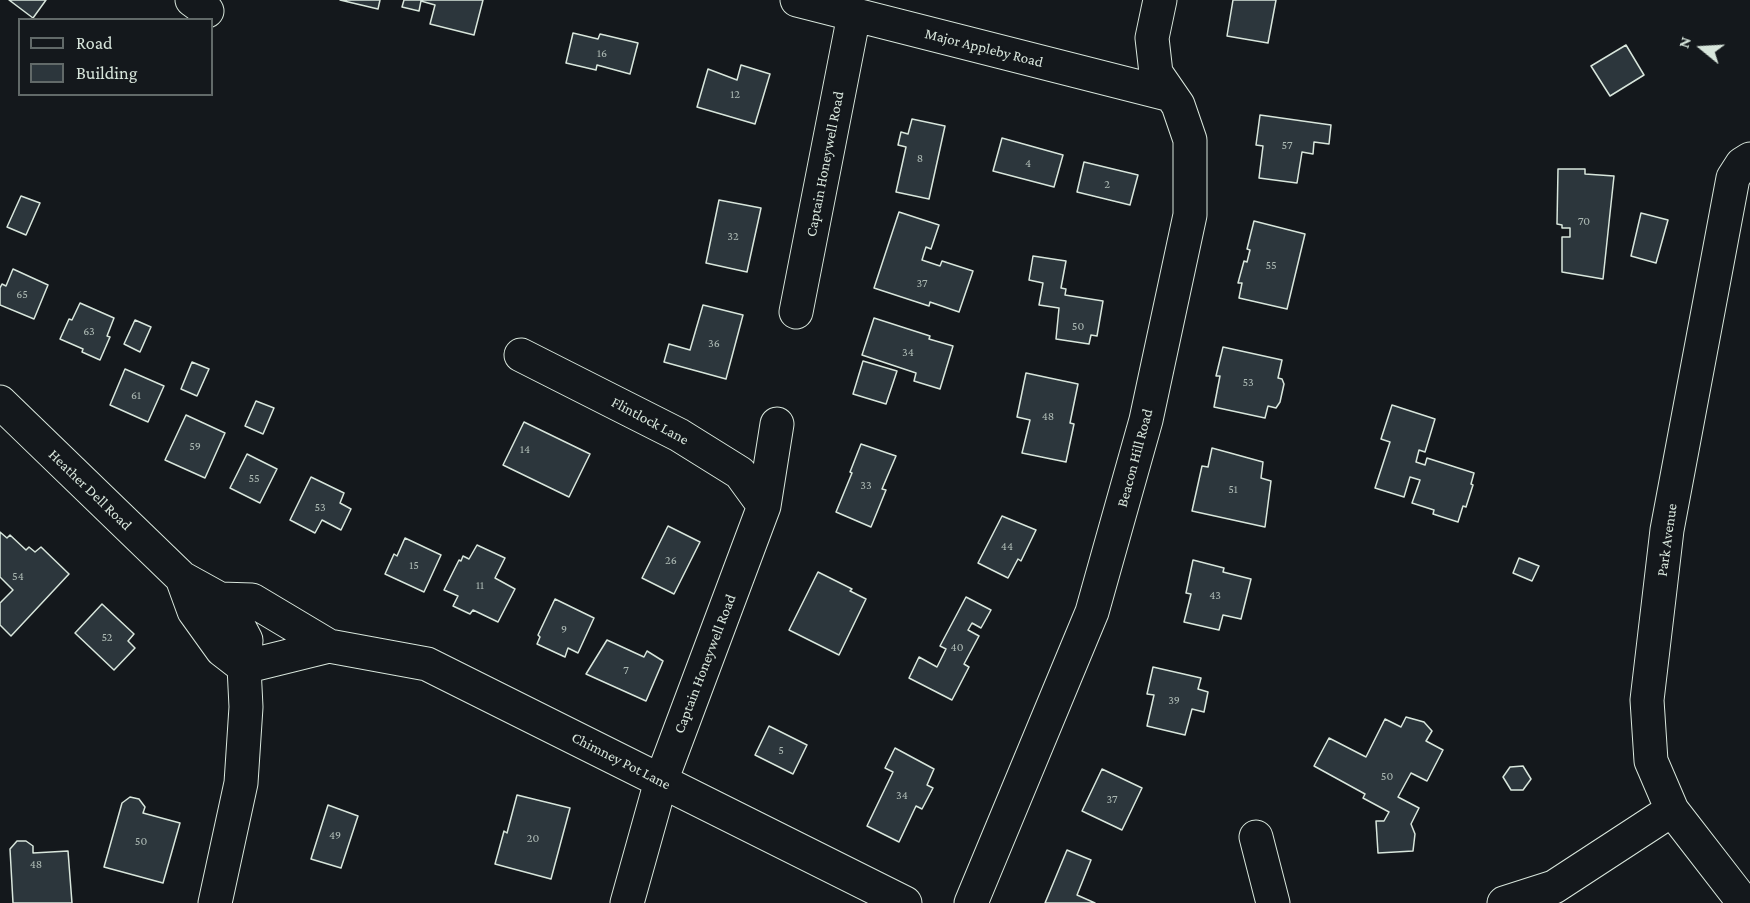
<!DOCTYPE html>
<html>
<head>
<meta charset="utf-8">
<style>
  body { margin:0 }
  #map { position:relative; width:1750px; height:903px; overflow:hidden; background:#14181c; font-family:"Crimson Pro",serif }
  canvas { display:block }
  .legend { position:absolute; left:18px; top:18px; width:195px; height:78px; box-sizing:border-box; background:#14181c; border:2px solid #626a69; margin:0; padding:8px 10px; list-style:none; font-size:18px; color:#d8e6dc }
  .legend li { display:flex; align-items:center; gap:12px; height:30px }
  .legend b { width:30px; border:2px solid #626a69 }
  .north { position:absolute; left:1672px; top:18px; width:60px; height:60px; -webkit-text-stroke:4px #14181c; paint-order:stroke; rotate:288deg; font-size:16px; font-weight:700; line-height:24px; text-align:center; color:#d8e6dc }
  .north::after { content:''; display:block; margin:auto; width:21px; height:27px; background:#d8e6dc; clip-path:polygon(50% 0,100% 100%,50% 72%,0 100%) }
</style>
</head>
<body>
<div id="map">
<canvas width="1750" height="903"></canvas>
<ul class="legend">
<li><b style="height:8px;background:#14181c"></b>Road</li>
<li><b style="height:16px;background:#2c363c"></b>Building</li>
</ul>
<div class="north">N</div>
</div>
<script>
const context = document.querySelector('canvas').getContext('2d');
context.lineJoin = 'round';
function paint(path, color) { context.fillStyle = color; context.fill(path, 'evenodd'); }
function strokePath(path, color, width, dash) { context.strokeStyle = color; context.lineWidth = width; context.lineCap = dash ? 'butt' : 'round'; context.setLineDash(dash || []); context.stroke(path); }
function drawText(font, color, halo, rows, align = 'center') {
  context.font = font + ' "Crimson Pro",serif'; context.lineWidth = 4.5; context.setLineDash([]); context.textBaseline = 'middle'; context.strokeStyle = halo; context.fillStyle = color; for (const [text, x, y, turn = 0] of rows) {
    context.save(); context.translate(x, y); context.rotate((+turn || 0) * Math.PI / 180); context.textAlign = isNaN(turn) ? turn : align; if (halo) context.strokeText(text, 0, 0); context.fillText(text, 0, 0); context.restore();
  }
}
const building = new Path2D(`
  M9 0H46L33 18Z
  M340 0H380L378 9Z
  M404 0H483L474 35 430 24 435 5 421 1 419 11 402 7Z
  M1233 0H1276L1268 43 1227 36Z
  M573 33 598 39 600 34 638 43 630 74 597 65 596 70 566 63Z
  M1626 45 1644 75 1610 96 1591 66Z
  M741 65 770 74 755 124 697 107 708 69 737 80Z
  M1260 115 1331 125 1329 144 1314 142 1313 154 1302 152 1297 183 1259 178 1263 146 1256 145Z
  M912 119 945 126 929 199 896 192 906 147 898 145 901 132 908 134Z
  M1002 138 1063 155 1054 187 993 171Z
  M1084 162 1138 175 1130 205 1077 192Z
  M1558 169H1585V174L1614 176 1603 279 1562 272V237H1570V228H1562V225L1557 224Z
  M21 196 40 203 26 235 7 227Z
  M719 200 761 208 747 272 706 263Z
  M899 212 939 225 931 249 926 247 922 260 940 266 942 261 973 271 959 312 930 302 929 306 874 288Z
  M1641 213 1668 220 1656 263 1631 256Z
  M1254 221 1305 234 1287 309 1239 298 1242 283H1238L1244 261 1247 262 1250 250 1247 249Z
  M1033 256 1066 261 1061 288 1066 289 1065 295 1103 301 1097 336 1091 335 1089 344 1056 339 1059 308 1039 305 1043 283 1029 280Z
  M13 269 48 285 34 319 0 305V288L2 284 6 286Z
  M80 303 114 318 107 336 110 337 100 360 82 352 83 349 60 339 69 319 72 320Z
  M703 305 743 315 726 379 664 362 669 344 690 350Z
  M874 318 930 336 929 339 953 346 940 389 914 381 916 373 862 355Z
  M135 320 151 327 140 352 124 344Z
  M1223 347 1282 360 1278 378 1282 379 1284 384 1280 402 1276 408 1268 406 1265 418 1214 407 1220 376H1216Z
  M863 361 897 371 886 404 853 394Z
  M192 362 209 369 197 396 181 389Z
  M125 369 164 386 148 422 110 405Z
  M1026 373 1078 384 1070 423 1074 424 1066 462 1022 453 1030 420 1017 417Z
  M256 401 274 408 263 434 245 426Z
  M1392 405 1435 419 1425 452 1419 450 1416 462 1425 465 1427 458 1474 473 1471 484 1473 485 1466 507 1463 506 1458 522 1433 514 1434 510 1412 503 1420 480 1410 477 1404 497 1375 488 1390 442 1381 439Z
  M186 415 225 433 205 478 165 460Z
  M524 422 590 454 569 497 503 465Z
  M861 444 896 456 882 489 886 490 871 527 836 512 852 473 850 472Z
  M1212 448 1263 462 1261 478 1271 481 1265 527 1192 511 1202 466 1208 467Z
  M247 454 277 469 260 503 230 488Z
  M311 477 344 493 340 503 351 509 341 530 322 520 315 533 290 520Z
  M1002 516 1036 530 1021 561 1018 559 1008 578 978 563Z
  M668 526 700 542 674 594 642 578Z
  M0 532 7 538 10 535 26 550 29 547 35 552 41 547 69 574 11 636 0 625V603L13 590 0 577Z
  M405 538 441 555 424 592 385 574 394 554 397 556Z
  M477 545 505 558 495 578 515 589 498 622 473 610 470 614 453 606 458 596 444 590 459 560 461 561 463 556 469 559Z
  M1519 558 1539 566 1532 581 1513 573Z
  M1193 560 1224 568 1223 572 1251 579 1241 619 1223 615 1219 630 1184 622 1191 594 1186 593Z
  M818 572 852 589 850 591 866 599 839 655 789 630Z
  M966 597 991 610 981 628 972 623 968 630 979 636 964 664 969 667 952 700 909 678 919 657 937 667 946 649 940 646Z
  M555 599 594 618 578 653 568 648 565 657 537 644 540 637 538 635Z
  M102 604 134 634 128 641 135 648 114 670 75 633Z
  M607 640 644 657 647 651 663 661 646 701 586 674Z
  M1153 667 1201 678 1198 689 1208 692 1204 712 1192 709 1185 735 1147 726 1154 695 1147 694Z
  M1406 717 1424 722 1432 731 1426 741 1443 750 1427 781 1411 773 1398 797 1419 808 1411 824 1415 834 1413 851 1378 853 1376 821H1384L1389 812 1363 798 1365 794 1314 766 1329 738 1366 757 1385 719 1401 727Z
  M769 726 807 745 793 774 755 755Z
  M895 748 934 769 927 785 933 788 922 809 916 806 899 842 867 826 893 772 885 768Z
  M1523 766 1531 779 1523 790H1511L1503 777 1510 767Z
  M1102 769 1142 788 1122 830 1082 811Z
  M517 795 570 808 551 879 495 864 504 831 507 833Z
  M130 797 139 799 145 807 143 813 180 823 163 883 104 867 122 803Z
  M328 805 358 816 341 868 311 859Z
  M17 841H26L33 846V853L68 851 72 903H13L10 849Z
  M1067 850 1091 860 1077 895 1095 903H1045Z`);
paint(building, '#2c363c');
strokePath(building, '#d8e6dc', 1.5);
const minor = new Path2D(`
  M192 0 207 11
  M797 0 1171 95
  M796 312 854 15
  M521 355 679 435 740 473 764 506
  M0 402 182 578 220 599 233 615 246 640 244 667 246 707 241 783 215 903
  M182 578 194 611 222 650 244 667
  M220 599 252 600 329 646
  M244 667 329 646 427 664 905 903
  M1256 837 1273 903
  M627 903 661 781 764 506 777 424
  M971 903 1092 612 1146 420 1190 215V140L1178 105 1156 73 1152 38 1160 0
  M1504 903 1554 887 1672 810
  M1744 903 1672 810 1651 761 1647 700 1667 530 1733 178 1742 164 1750 159`);
strokePath(minor, '#d8e6dc', 35);
strokePath(minor, '#14181c', 33);
drawText('12px', '#adbab4', null, [
  ["16",602,53],
  ["12",735,94],
  ["57",1287,145],
  ["8",920,158],
  ["4",1028,163],
  ["2",1107,184],
  ["70",1584,221],
  ["32",733,236],
  ["55",1271,265],
  ["37",922,283],
  ["65",22,294],
  ["50",1078,326],
  ["63",89,331],
  ["36",714,343],
  ["34",908,352],
  ["53",1248,382],
  ["61",136,395],
  ["48",1048,416],
  ["59",195,446],
  ["14",525,449],
  ["55",254,478],
  ["33",866,485],
  ["51",1233,489],
  ["53",320,507],
  ["44",1007,546],
  ["26",671,560],
  ["15",414,565],
  ["54",18,576],
  ["11",480,585],
  ["43",1215,595],
  ["9",564,629],
  ["52",107,637],
  ["40",957,647],
  ["7",626,670],
  ["39",1174,700],
  ["5",781,750],
  ["50",1387,776],
  ["34",902,795],
  ["37",1112,799],
  ["49",335,835],
  ["20",533,838],
  ["50",141,841],
  ["48",36,864]
]);
drawText('15px', '#d8e6dc', '#14181c', [
  ["Major Appleby Road",984,48,14],
  ["Captain Honeywell Road",825,164,-79],
  ["Flintlock Lane",650,421,28],
  ["Beacon Hill Road",1135,458,-75],
  ["Heather Dell Road",90,490,44],
  ["Park Avenue",1667,540,-82],
  ["Captain Honeywell Road",705,664,-69],
  ["Chimney Pot Lane",621,761,27]
]);
</script>
</body>
</html>
